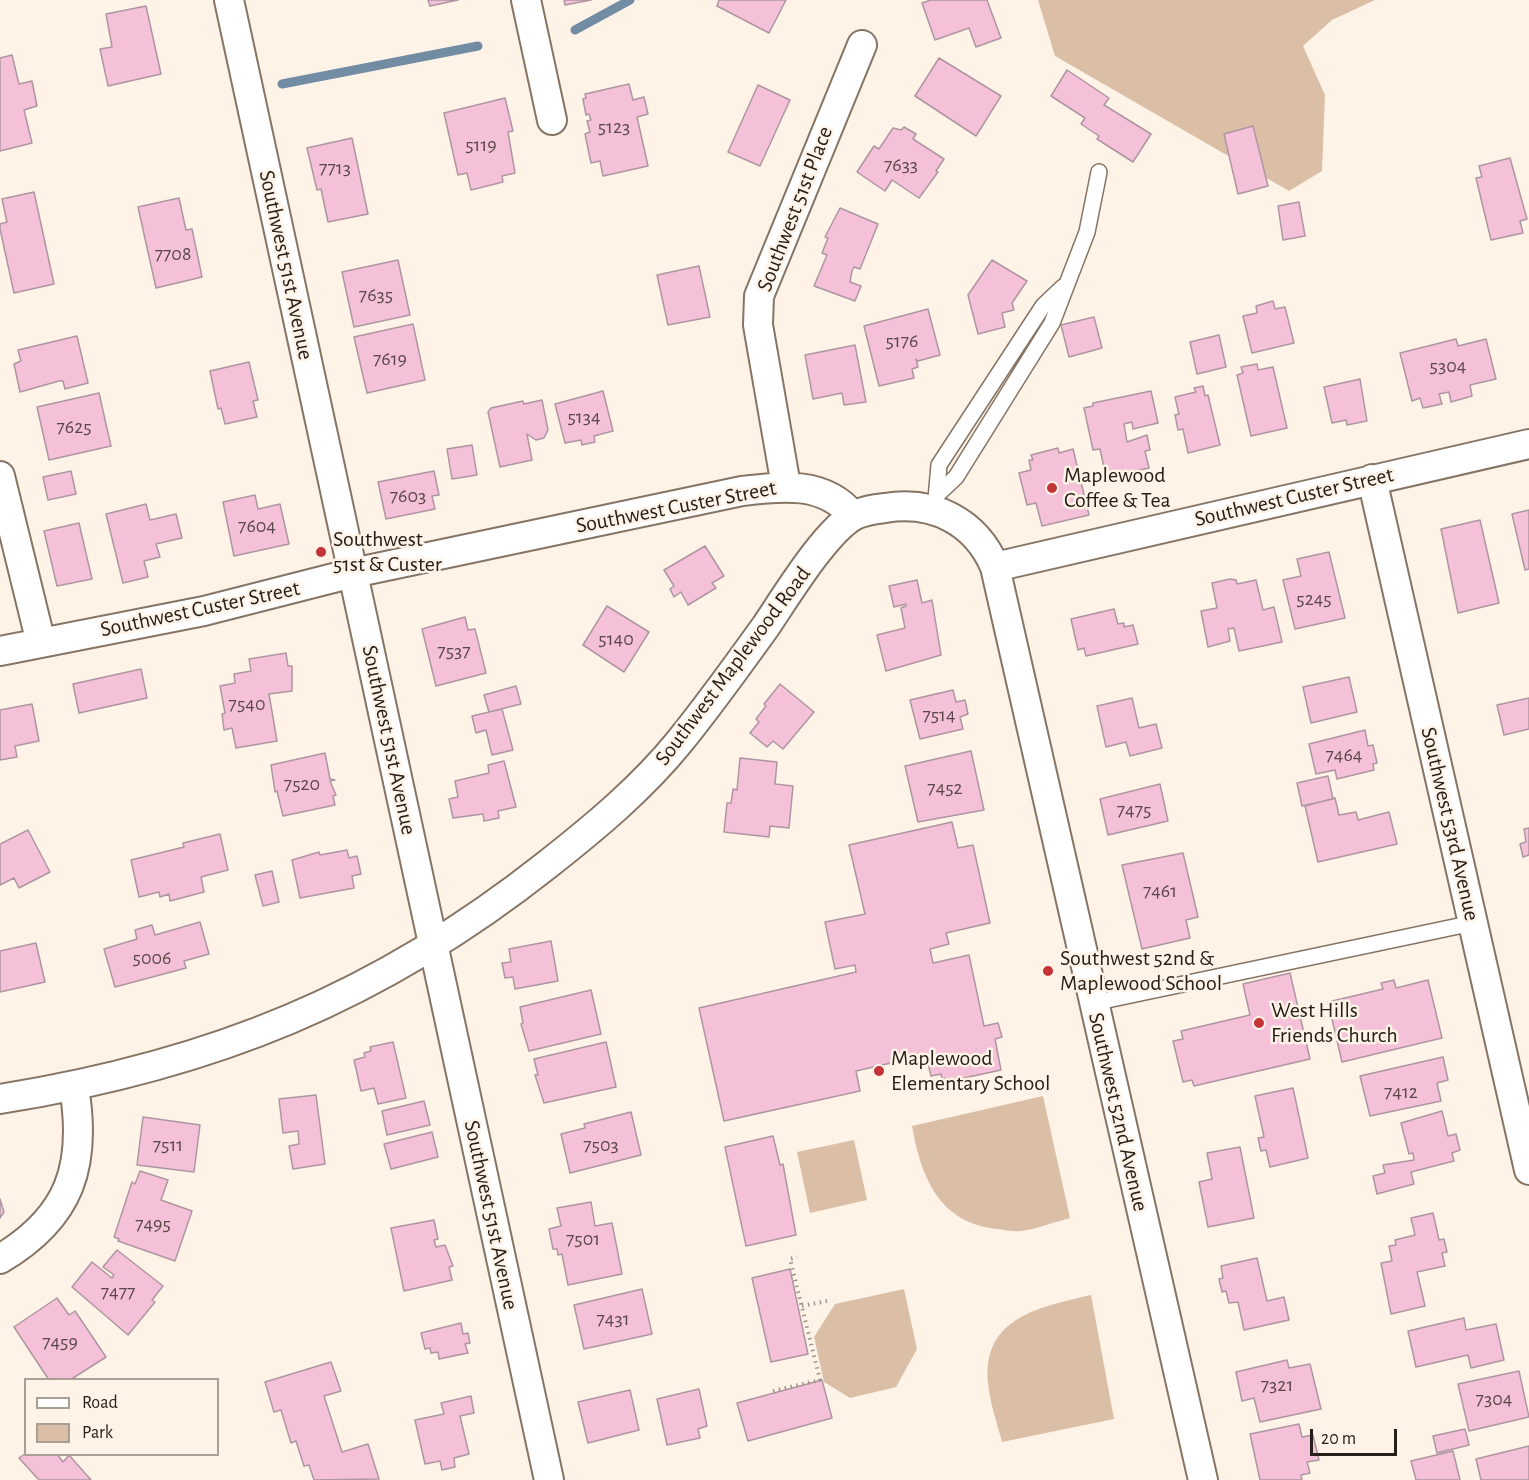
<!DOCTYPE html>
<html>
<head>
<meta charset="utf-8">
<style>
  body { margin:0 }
  #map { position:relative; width:1529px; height:1480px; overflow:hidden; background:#fff3e8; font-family:"Alegreya Sans",sans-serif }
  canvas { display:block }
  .legend { position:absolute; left:24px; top:1378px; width:195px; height:78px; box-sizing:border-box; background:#fff3e8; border:2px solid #a99f95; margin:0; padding:8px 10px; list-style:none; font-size:18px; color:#272019 }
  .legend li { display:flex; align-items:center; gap:12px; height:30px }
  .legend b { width:30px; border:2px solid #a99f95 }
  .scale { position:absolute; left:1310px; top:1429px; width:87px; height:27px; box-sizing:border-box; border:3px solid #272019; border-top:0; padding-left:8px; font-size:18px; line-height:21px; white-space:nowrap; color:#272019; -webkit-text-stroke:4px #fff3e8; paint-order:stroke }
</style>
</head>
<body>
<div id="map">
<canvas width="1529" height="1480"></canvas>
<ul class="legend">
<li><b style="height:8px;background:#fff"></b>Road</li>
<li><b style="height:16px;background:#dabfa6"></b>Park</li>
</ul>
<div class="scale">20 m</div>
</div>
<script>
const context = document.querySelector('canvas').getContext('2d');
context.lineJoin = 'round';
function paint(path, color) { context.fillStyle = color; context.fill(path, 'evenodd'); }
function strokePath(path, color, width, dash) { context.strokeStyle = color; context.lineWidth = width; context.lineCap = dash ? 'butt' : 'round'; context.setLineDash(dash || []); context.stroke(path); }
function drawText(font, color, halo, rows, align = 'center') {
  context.font = font + ' "Alegreya Sans",sans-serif'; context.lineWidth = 5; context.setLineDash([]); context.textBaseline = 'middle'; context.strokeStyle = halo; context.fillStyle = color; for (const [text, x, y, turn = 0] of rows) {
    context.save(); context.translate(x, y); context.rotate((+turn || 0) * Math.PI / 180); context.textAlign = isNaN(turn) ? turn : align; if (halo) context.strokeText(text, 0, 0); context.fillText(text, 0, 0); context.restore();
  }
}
paint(new Path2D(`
  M1038 0H1375L1332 20 1303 46 1325 95 1322 171 1289 191 1055 56Z
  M1043 1096 1070 1218C1054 1222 1037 1229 1021 1231 1013 1232 1005 1230 998 1229 940 1224 921 1178 912 1126Z
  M854 1140 867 1200 810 1213 797 1152Z
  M904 1289 917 1349 896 1387 850 1398 824 1382 814 1337 835 1304Z
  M1091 1295 1114 1419 1002 1442C997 1423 990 1403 988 1383 982 1317 1040 1307 1091 1295Z`), '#dabfa6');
strokePath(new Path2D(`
  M575 30 630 0
  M282 84 478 46`), '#728ca3', 9);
const building = new Path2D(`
  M428 0H458L430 6Z
  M564 0H591L565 5Z
  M719 0H786L769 33 717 6Z
  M931 0H987L1001 38 976 47 969 28 935 40 922 3Z
  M146 6 161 74 108 86 100 49 112 47 106 14Z
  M12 55 19 84 32 81 37 106 24 110 32 143 0 151V58Z
  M939 58 1001 96 976 136 915 96Z
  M1067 70 1109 98 1104 105 1151 134 1133 162 1097 139 1099 136 1081 124 1085 118 1051 96Z
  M629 84 633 100 644 97 648 114 637 117 648 166 603 176 600 161 591 163 585 134 590 132 587 121 591 120 589 114 586 115 583 99 586 98 585 94Z
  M758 85 790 100 760 166 728 152Z
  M505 98 513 131 508 132 515 173 502 176 503 182 471 190 467 173 458 175 444 113Z
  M1253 126 1268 186 1238 194 1224 134Z
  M904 127 916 134 913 139 944 159 936 171 938 172 919 198 892 180 885 191 857 172 874 146 879 149 893 128 901 130Z
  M352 138 368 214 328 222 321 189 317 190 307 148Z
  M1510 158 1527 219 1520 221 1523 233 1491 240 1476 178 1482 177 1479 166Z
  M34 192 54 284 14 293 0 229V224L7 222 2 199Z
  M179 198 186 230 192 229 202 277 156 288 138 207Z
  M1299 202 1305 236 1283 240 1278 206Z
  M840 208 878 224 860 269 854 267 852 271 850 282 861 286 855 301 814 286 827 255 822 253 828 238 825 237Z
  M398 260 410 315 354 327 342 272Z
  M992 260 1027 281 1012 303 1014 310 1002 313 1005 327 978 334 968 295Z
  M699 266 710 317 668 325 657 275Z
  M1273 301 1275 309 1285 307 1294 343 1252 353 1243 316 1257 313 1256 306Z
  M928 309 940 355 918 361 916 359 918 367 912 369 914 378 879 386 864 326Z
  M1094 317 1102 348 1069 357 1061 325Z
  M413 324 425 380 367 393 354 337Z
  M1219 335 1226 367 1197 374 1190 342Z
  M77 336 88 383 65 389 63 381H59L20 392 14 364 21 361 18 350Z
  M1456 339 1458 346 1486 339 1496 379 1470 385 1472 396 1451 402 1449 392 1439 394 1442 404 1423 408 1420 398 1412 401 1400 353Z
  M855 345 866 402 844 405 842 393 813 399 805 355Z
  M249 362 258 400 253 401 257 417 225 424 221 408 218 409 210 371Z
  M1257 364 1258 370 1273 367 1287 428 1251 436 1237 375 1243 373 1241 367Z
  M1360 379 1367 421 1347 425 1346 420 1332 423 1324 387Z
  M1203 386 1205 396 1208 395 1220 445 1188 453 1183 429 1178 430 1175 415 1179 414 1175 397 1196 392 1194 388Z
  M603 391 613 431 594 436 595 442 582 445 581 440 565 443 555 404Z
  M1151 391 1158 423 1133 429 1132 422 1124 424 1127 442 1147 435 1150 450 1145 451 1149 468 1106 477 1100 449 1093 450 1084 408 1093 406V403Z
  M99 393 111 446 49 460 37 407Z
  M542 400 548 430 544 438 536 440 527 434 532 460 500 467 488 412 491 408 523 401 524 404Z
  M472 445 477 475 452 479 447 449Z
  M1058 448 1059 453 1073 449 1089 515 1042 526 1036 503 1027 505 1019 473 1031 470 1029 460H1033L1031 455Z
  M71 471 76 494 48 500 43 477Z
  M434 471 439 495 432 496 435 509 386 519 378 482Z
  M255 495 258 509 280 504 289 544 234 556 223 502Z
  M146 504 150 520 176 514 182 538 156 544 160 557 144 561 148 577 123 583 106 514Z
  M1529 510V569L1525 570 1512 514Z
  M1480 520 1499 603 1458 613 1441 529Z
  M79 523 92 579 57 586 44 531Z
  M705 546 724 576 712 583 716 588 688 605 681 592 674 597 670 589 674 586 664 570Z
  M1329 552 1345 618 1295 629 1283 580 1301 576 1297 559Z
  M1230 579 1236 580 1237 584 1256 580 1263 610 1274 607 1282 642 1239 651 1234 628 1228 629 1230 641 1208 647 1201 611 1217 608 1212 583Z
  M917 580 922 603 932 600 941 655 886 671 877 635 905 628 901 608 906 606V604L894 607 889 586Z
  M607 606 649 632 624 672 583 645Z
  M1114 609 1118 624 1124 623V627L1133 625 1138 644 1086 656 1084 648 1078 650 1071 619Z
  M465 617 468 630 475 629 486 673 436 686 422 629Z
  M286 653 288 666H292V691L269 694 277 741 236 748 232 728 224 730 222 714 225 713 220 686 235 683 234 674 251 671 249 659Z
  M141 669 147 698 79 713 73 684Z
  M1349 677 1357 712 1311 723 1303 687Z
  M780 684 814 712 783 749 773 741 767 747 750 733 759 722 756 719 766 706 764 704Z
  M516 686 521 704 489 712 484 695Z
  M953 690 956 702 965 700 968 714 960 717 963 729 920 739 910 700Z
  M1132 698 1139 728 1156 724 1162 748 1130 756 1126 742 1106 747 1097 706Z
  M1529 698V729L1504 735 1497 705Z
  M32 704 39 741 15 746 17 757 0 760V710Z
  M502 709 513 750 492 755 486 730 476 733 472 716Z
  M1365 730 1368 746 1373 745 1377 763 1373 764 1374 770 1337 779 1335 770 1316 774 1309 744Z
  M971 751 984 810 918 822 905 766Z
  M325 753 330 779 335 780 330 781 336 795 333 796 335 805 283 816 277 791 275 792 271 765Z
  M740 758 777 762 775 784 793 786 789 828 770 826 769 837 724 832 727 803H731L733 789 737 790Z
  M504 761 516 807 498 811 499 818 484 821 483 814 453 818 449 799 458 797 455 781 489 773 488 765Z
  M1328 776 1333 799 1302 806 1297 783Z
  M1160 784 1168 821 1108 835 1100 799Z
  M1335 798 1339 815 1356 812 1358 820 1389 812 1397 844 1318 862 1305 806Z
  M952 822 958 848 973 845 990 923 946 933 949 944 930 949 933 963 969 955 984 1026 998 1023 1002 1037 995 1039 1001 1070 950 1081 949 1078 942 1079 941 1074 931 1076 926 1055 856 1071 860 1091 724 1121 699 1008 856 972 855 965 835 969 825 922 865 914 849 845Z
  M1529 828V855L1523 857 1520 844 1526 842 1524 829Z
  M28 830 50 872 19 888 14 878 0 885V844Z
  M220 834 228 870 201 877 204 892 170 901 169 894 160 897 159 892 139 897 131 860 184 847 183 843Z
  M347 850 349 858 357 856 361 874 352 876 354 888 300 898 292 860 319 852 320 855Z
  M1183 853 1198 917 1186 920 1190 938 1142 949 1122 865Z
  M272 871 279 902 263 906 255 875Z
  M200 922 209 954 184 961 186 968 115 987 104 949 137 939 135 930 152 925 155 935Z
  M551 941 558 981 515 989 513 977 505 978 502 963 511 962 509 949Z
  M36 943 45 982 0 992V951Z
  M1290 973 1310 1059 1194 1086 1192 1080 1183 1082 1173 1041 1183 1039 1181 1031 1250 1015 1243 984Z
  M1394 980 1396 988 1428 980 1442 1038 1342 1062 1328 1002 1383 989 1381 983Z
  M591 990 601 1034 529 1051 521 1024 523 1023 520 1007Z
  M393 1042 406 1098 378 1104 374 1088 361 1091 354 1060 365 1057 364 1053 371 1051 370 1047Z
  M606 1042 616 1087 544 1103 535 1075H538L534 1059Z
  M1443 1057 1448 1080 1437 1083 1441 1101 1370 1116 1360 1076Z
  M1293 1088 1308 1158 1270 1167 1266 1150 1261 1151 1258 1138 1264 1137 1255 1096Z
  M316 1095 325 1164 293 1169 289 1146 299 1144 298 1131 283 1133 279 1099Z
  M424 1101 430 1125 387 1135 382 1111Z
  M1442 1111 1448 1136 1456 1134 1460 1150 1452 1153 1454 1161 1411 1172 1414 1184 1377 1194 1373 1176 1385 1173 1383 1165 1414 1160 1413 1153 1409 1154 1401 1123Z
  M631 1112 641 1155 570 1173 561 1134 585 1128 584 1124Z
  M143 1117 200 1125 194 1172 137 1165Z
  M432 1132 438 1157 391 1169 384 1144Z
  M773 1136 780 1165 783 1164 796 1235 746 1246 725 1147Z
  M1240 1147 1254 1218 1208 1227 1199 1182 1212 1179 1207 1153Z
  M140 1171 168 1180 161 1200 192 1211 175 1261 118 1241 119 1239 114 1237 132 1182 135 1184Z
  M0 1199 4 1212 0 1218Z
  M591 1202 595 1226 612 1223 622 1274 568 1285 562 1254 558 1255 557 1249H553L549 1229 561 1226 557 1208Z
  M1433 1213 1439 1240 1444 1239 1447 1252 1442 1253 1445 1266 1417 1272 1425 1306 1391 1314 1381 1263 1392 1261 1389 1246 1396 1245 1395 1240 1415 1235 1411 1218Z
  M434 1220 438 1239 434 1240 436 1247 445 1245 453 1266 449 1267 452 1280 404 1291 391 1228Z
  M117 1250 163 1286 152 1300 155 1302 128 1335 72 1287 92 1262 112 1278 114 1275 103 1267Z
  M1257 1258 1267 1301 1284 1297 1289 1320 1244 1330 1238 1302 1229 1303 1226 1291 1222 1292 1219 1279 1223 1278 1221 1266Z
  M790 1269 808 1354 771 1362 752 1278Z
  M642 1289 652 1334 584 1349 574 1305Z
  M57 1298 69 1315 75 1311 106 1357 70 1380H49L14 1327Z
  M1464 1318 1466 1330 1496 1324 1504 1360 1471 1368 1468 1355 1416 1367 1408 1331Z
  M461 1323 463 1334 468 1333 470 1343 465 1344 468 1353 439 1359 438 1352 431 1353 430 1348 425 1349 421 1333Z
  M1287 1360 1289 1368 1310 1364 1321 1409 1260 1422 1254 1398 1242 1401 1236 1372Z
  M331 1362 341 1391 324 1396 342 1452 368 1444 379 1479 314 1480 309 1465 304 1466 296 1441 291 1443 281 1410 274 1412 265 1382Z
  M1519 1371 1529 1417 1469 1431 1458 1384Z
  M822 1380 832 1418 748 1441 737 1403Z
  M699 1389 707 1426 698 1429 700 1438 667 1445 657 1399Z
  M630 1390 639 1430 588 1443 578 1402Z
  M471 1396 474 1413 460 1416 469 1454 454 1458 455 1467 442 1470 440 1461 425 1464 415 1420 444 1414 441 1403Z
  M1299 1424 1302 1437 1313 1435 1319 1460 1307 1462 1310 1473 1301 1475 1302 1480H1260L1250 1434Z
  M1465 1429 1469 1445 1437 1453 1433 1436Z
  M1529 1446V1480H1481L1476 1459Z
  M1453 1451 1460 1480H1416L1411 1461Z
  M26 1453 57 1454 63 1462 69 1455 91 1480H39L19 1458Z`);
paint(building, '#f5c1d9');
strokePath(building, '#ae96a1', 1.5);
const lane = new Path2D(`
  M938 494 956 477 1052 323 1087 232 1099 172
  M936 499 939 465 1043 306 1063 287
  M1093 1003 1473 923`);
const street = new Path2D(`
  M229 0 549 1480
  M526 0 552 120
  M0 476 41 643
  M1372 479 1529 1170
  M786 486 758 325 759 296 862 45
  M995 567 1529 444
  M0 651 204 611 353 573 742 491C782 486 825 481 853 516
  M0 1099C212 1065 379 998 548 864 595 827 642 788 680 741 710 704 738 665 766 626 785 598 826 530 855 515 864 511 875 509 885 508 934 500 976 522 995 567L1203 1480
  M0 1259C71 1217 87 1165 74 1087`);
strokePath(lane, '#867464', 18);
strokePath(street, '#867464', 32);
strokePath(new Path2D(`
  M802 1306 827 1301
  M773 1391 820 1380 790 1259 797 1257`), '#9f958c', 4, [1.5, 4.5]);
strokePath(lane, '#fff', 15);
strokePath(street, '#fff', 28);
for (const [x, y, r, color] of [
  [1052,488,6,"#c33438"],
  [321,552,6,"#c33438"],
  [1048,971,6,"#c33438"],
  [1259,1023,6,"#c33438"],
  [879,1071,6,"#c33438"]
]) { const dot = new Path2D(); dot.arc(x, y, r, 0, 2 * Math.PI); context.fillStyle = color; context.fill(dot); strokePath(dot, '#fff3e8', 2); }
drawText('20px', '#5a4849', null, [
  ["5123",614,127],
  ["5119",481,145],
  ["7633",901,165],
  ["7713",335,168],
  ["7708",173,254],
  ["7635",376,295],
  ["5176",902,341],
  ["7619",390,359],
  ["5304",1448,366],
  ["5134",584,417],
  ["7625",74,427],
  ["7603",408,496],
  ["7604",257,526],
  ["5245",1314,599],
  ["5140",616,639],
  ["7537",454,651],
  ["7540",247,704],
  ["7514",939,715],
  ["7464",1344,755],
  ["7520",302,784],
  ["7452",945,788],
  ["7475",1134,810],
  ["7461",1160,891],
  ["5006",152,958],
  ["7412",1401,1092],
  ["7511",168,1145],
  ["7503",601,1145],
  ["7495",153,1224],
  ["7501",583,1239],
  ["7477",118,1292],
  ["7431",613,1319],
  ["7459",60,1342],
  ["7321",1277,1385],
  ["7304",1494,1399]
]);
drawText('22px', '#272019', '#fff3e8', [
  ["Southwest 51st Place",795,209,-69],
  ["Southwest 51st Avenue",286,265,78],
  ["Southwest Custer Street",1294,497,-13],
  ["Southwest Custer Street",676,507,-11],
  ["Southwest Custer Street",200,609,-12],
  ["Southwest Maplewood Road",733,666,-53],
  ["Southwest 51st Avenue",389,740,78],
  ["Southwest 53rd Avenue",1450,824,77],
  ["Southwest 52nd Avenue",1118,1112,77],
  ["Southwest 51st Avenue",491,1215,78]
]);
drawText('22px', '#272019', '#fff3e8', [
  ["Maplewood",1064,475],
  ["Coffee & Tea",1064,500],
  ["Southwest",333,539],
  ["51st & Custer",333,564],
  ["Southwest 52nd &",1060,958],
  ["Maplewood School",1060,983],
  ["West Hills",1271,1010],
  ["Friends Church",1271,1035],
  ["Maplewood",891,1058],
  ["Elementary School",891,1083]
], 'left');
</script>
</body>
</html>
